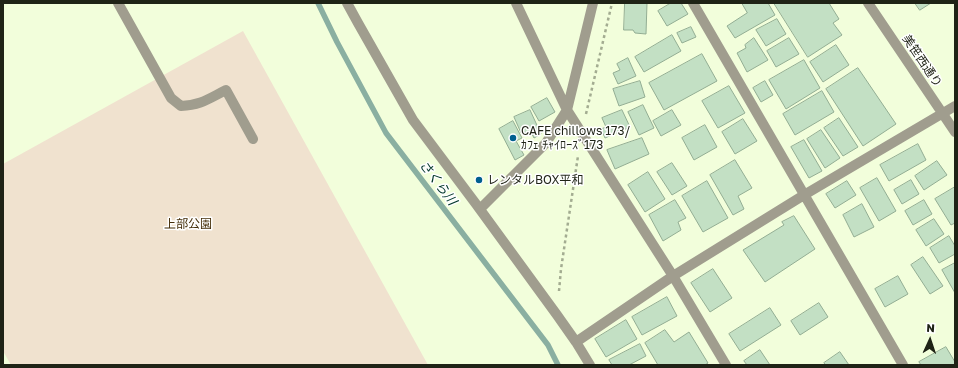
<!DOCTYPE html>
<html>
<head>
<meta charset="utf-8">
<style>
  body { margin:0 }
  #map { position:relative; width:958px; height:368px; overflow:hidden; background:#f2fedb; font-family:"Golos Text",sans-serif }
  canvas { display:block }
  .frame { position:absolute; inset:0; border:4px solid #1f2316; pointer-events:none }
  .north { position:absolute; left:910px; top:320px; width:40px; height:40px; -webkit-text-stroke:3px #fff; paint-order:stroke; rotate:3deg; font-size:11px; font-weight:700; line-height:16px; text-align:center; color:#1f2316 }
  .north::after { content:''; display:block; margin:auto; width:14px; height:18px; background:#1f2316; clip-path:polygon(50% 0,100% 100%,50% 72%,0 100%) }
</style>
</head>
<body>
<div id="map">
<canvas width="958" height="368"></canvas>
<div class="frame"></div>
<div class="north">N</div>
</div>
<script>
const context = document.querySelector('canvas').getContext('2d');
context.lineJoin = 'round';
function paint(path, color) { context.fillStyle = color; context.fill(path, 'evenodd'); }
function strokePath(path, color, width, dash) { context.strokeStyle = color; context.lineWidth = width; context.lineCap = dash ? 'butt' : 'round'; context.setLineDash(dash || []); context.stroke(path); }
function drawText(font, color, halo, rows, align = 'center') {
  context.font = font + ' "Golos Text","Noto Sans JP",sans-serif'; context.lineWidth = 3; context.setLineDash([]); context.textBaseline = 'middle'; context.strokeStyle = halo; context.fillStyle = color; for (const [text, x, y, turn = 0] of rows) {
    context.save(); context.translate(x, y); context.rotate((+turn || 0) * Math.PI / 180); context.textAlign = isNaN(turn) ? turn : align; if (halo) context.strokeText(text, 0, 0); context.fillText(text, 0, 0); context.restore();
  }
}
paint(new Path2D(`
  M243 31 428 365H11L3 351V164Z`), '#f0e2cf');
strokePath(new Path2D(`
  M318 3 337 42 386 133 548 345 558 365`), '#8aafa1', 5.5);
const building = new Path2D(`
  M625 3H647L646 34 635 33 633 30H624Z
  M671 3H681L688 14 667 26 658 11Z
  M742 3H768L775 15 735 38 727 26 747 13Z
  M774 3H829L839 19 833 23 842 35 808 57Z
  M915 3H931L920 10Z
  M777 19 786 34 766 46 756 30Z
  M691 27 696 37 682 43 677 33Z
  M672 35 681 51 644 72 635 57Z
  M754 38 768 60 747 72 737 53 746 48 745 45Z
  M789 38 799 54 776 67 767 51Z
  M836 45 849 65 823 82 810 62Z
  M702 54 717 81 664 110 649 83Z
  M628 58 636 76 618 84 613 73 620 70 617 64Z
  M804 60 820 88 786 109 769 80Z
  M858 68 896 124 863 146 826 89Z
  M640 81 645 97 619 106 613 89Z
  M765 81 773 95 761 102 753 88Z
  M729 86 745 113 718 128 702 101Z
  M822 91 834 112 795 135 783 114Z
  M547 98 555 112 539 121 531 107Z
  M643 105 654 128 639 135 628 112Z
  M530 110 541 134 534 138 531 132 526 135 525 132 521 133 514 117Z
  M622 110 630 127 605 138 601 129 606 127 602 118Z
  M672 110 681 125 661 136 653 121Z
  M839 118 858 147 843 156 824 128Z
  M743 119 757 141 735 154 722 132Z
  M513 121 522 138 516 141 524 155 515 160 499 129Z
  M705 125 717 147 694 160 682 138Z
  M821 130 840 158 825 168 807 139Z
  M642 138 649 154 615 169 607 150Z
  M804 140 822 171 809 178 791 147Z
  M918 144 926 160 889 181 880 165Z
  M735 160 752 188 738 196 744 209 733 215 710 175Z
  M937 161 947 175 924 190 915 176Z
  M672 163 687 186 672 195 657 172Z
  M648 172 665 199 645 212 628 185Z
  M877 178 896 211 879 221 860 188Z
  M911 180 919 194 902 204 894 190Z
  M707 181 728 218 703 232 682 196Z
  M847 181 856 195 835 208 826 194Z
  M955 187V223L951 225 935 199Z
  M675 200 686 218 678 222 681 230 663 241 649 215Z
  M924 200 932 214 913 225 905 211Z
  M862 204 874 227 854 237 843 215Z
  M794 216 815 249 765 282 743 250 784 225 782 222Z
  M934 219 944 234 926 246 916 230Z
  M949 236 955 246V254L939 263 930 248Z
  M923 257 943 286 930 294 911 265Z
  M955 263V293L942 270Z
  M713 269 732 298 710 312 691 283Z
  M898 276 908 294 885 307 875 289Z
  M667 297 677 316 642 335 632 317Z
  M819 303 828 317 800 335 791 321Z
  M770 308 781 325 740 351 729 334Z
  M626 320 637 339 606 357 595 339Z
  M665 330 674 342 689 332 708 363 705 365H658L645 343Z
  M640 344 646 356 629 365H612L609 360Z
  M946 347 955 362V364L953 365H921L919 362Z
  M760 350 770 365H747L744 361Z
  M840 352 849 365H826L824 363Z`);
paint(building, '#c3e0c4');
strokePath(building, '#92ad93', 1);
strokePath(new Path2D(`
  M586 114 612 3
  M559 291 561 269 578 156`), '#a3ac91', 2.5, [3, 3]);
strokePath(new Path2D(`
  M118 3 171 98 181 106C201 105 208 99 226 90L253 139
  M347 3 358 23 413 120 476 204 557 315 576 342 590 365
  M516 3 567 110 673 276 726 365
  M693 3 903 365
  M868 3 955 132
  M480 209 546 143 567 110 593 3
  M576 342 673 276 804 195 955 106`), '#a09d8e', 10);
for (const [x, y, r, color] of [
  [513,138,4,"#005f8f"],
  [479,180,4,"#005f8f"]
]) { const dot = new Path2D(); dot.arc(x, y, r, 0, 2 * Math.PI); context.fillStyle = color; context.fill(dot); strokePath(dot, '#fff', 1.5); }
drawText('12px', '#1f2316', '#fff', [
  ["美笹西通り",922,61,56]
]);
drawText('12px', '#1f2316', '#fff', [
  ["CAFE chillows 173/",521,131],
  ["ｶﾌｪ ﾁｬｲﾛｰｽﾞ173",521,145],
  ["レンタルBOX平和",487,180]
], 'left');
drawText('12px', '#442e09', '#fff', [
  ["上部公園",188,224]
]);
drawText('italic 13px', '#003628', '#fff', [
  ["さくら川",438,183,53]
]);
</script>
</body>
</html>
